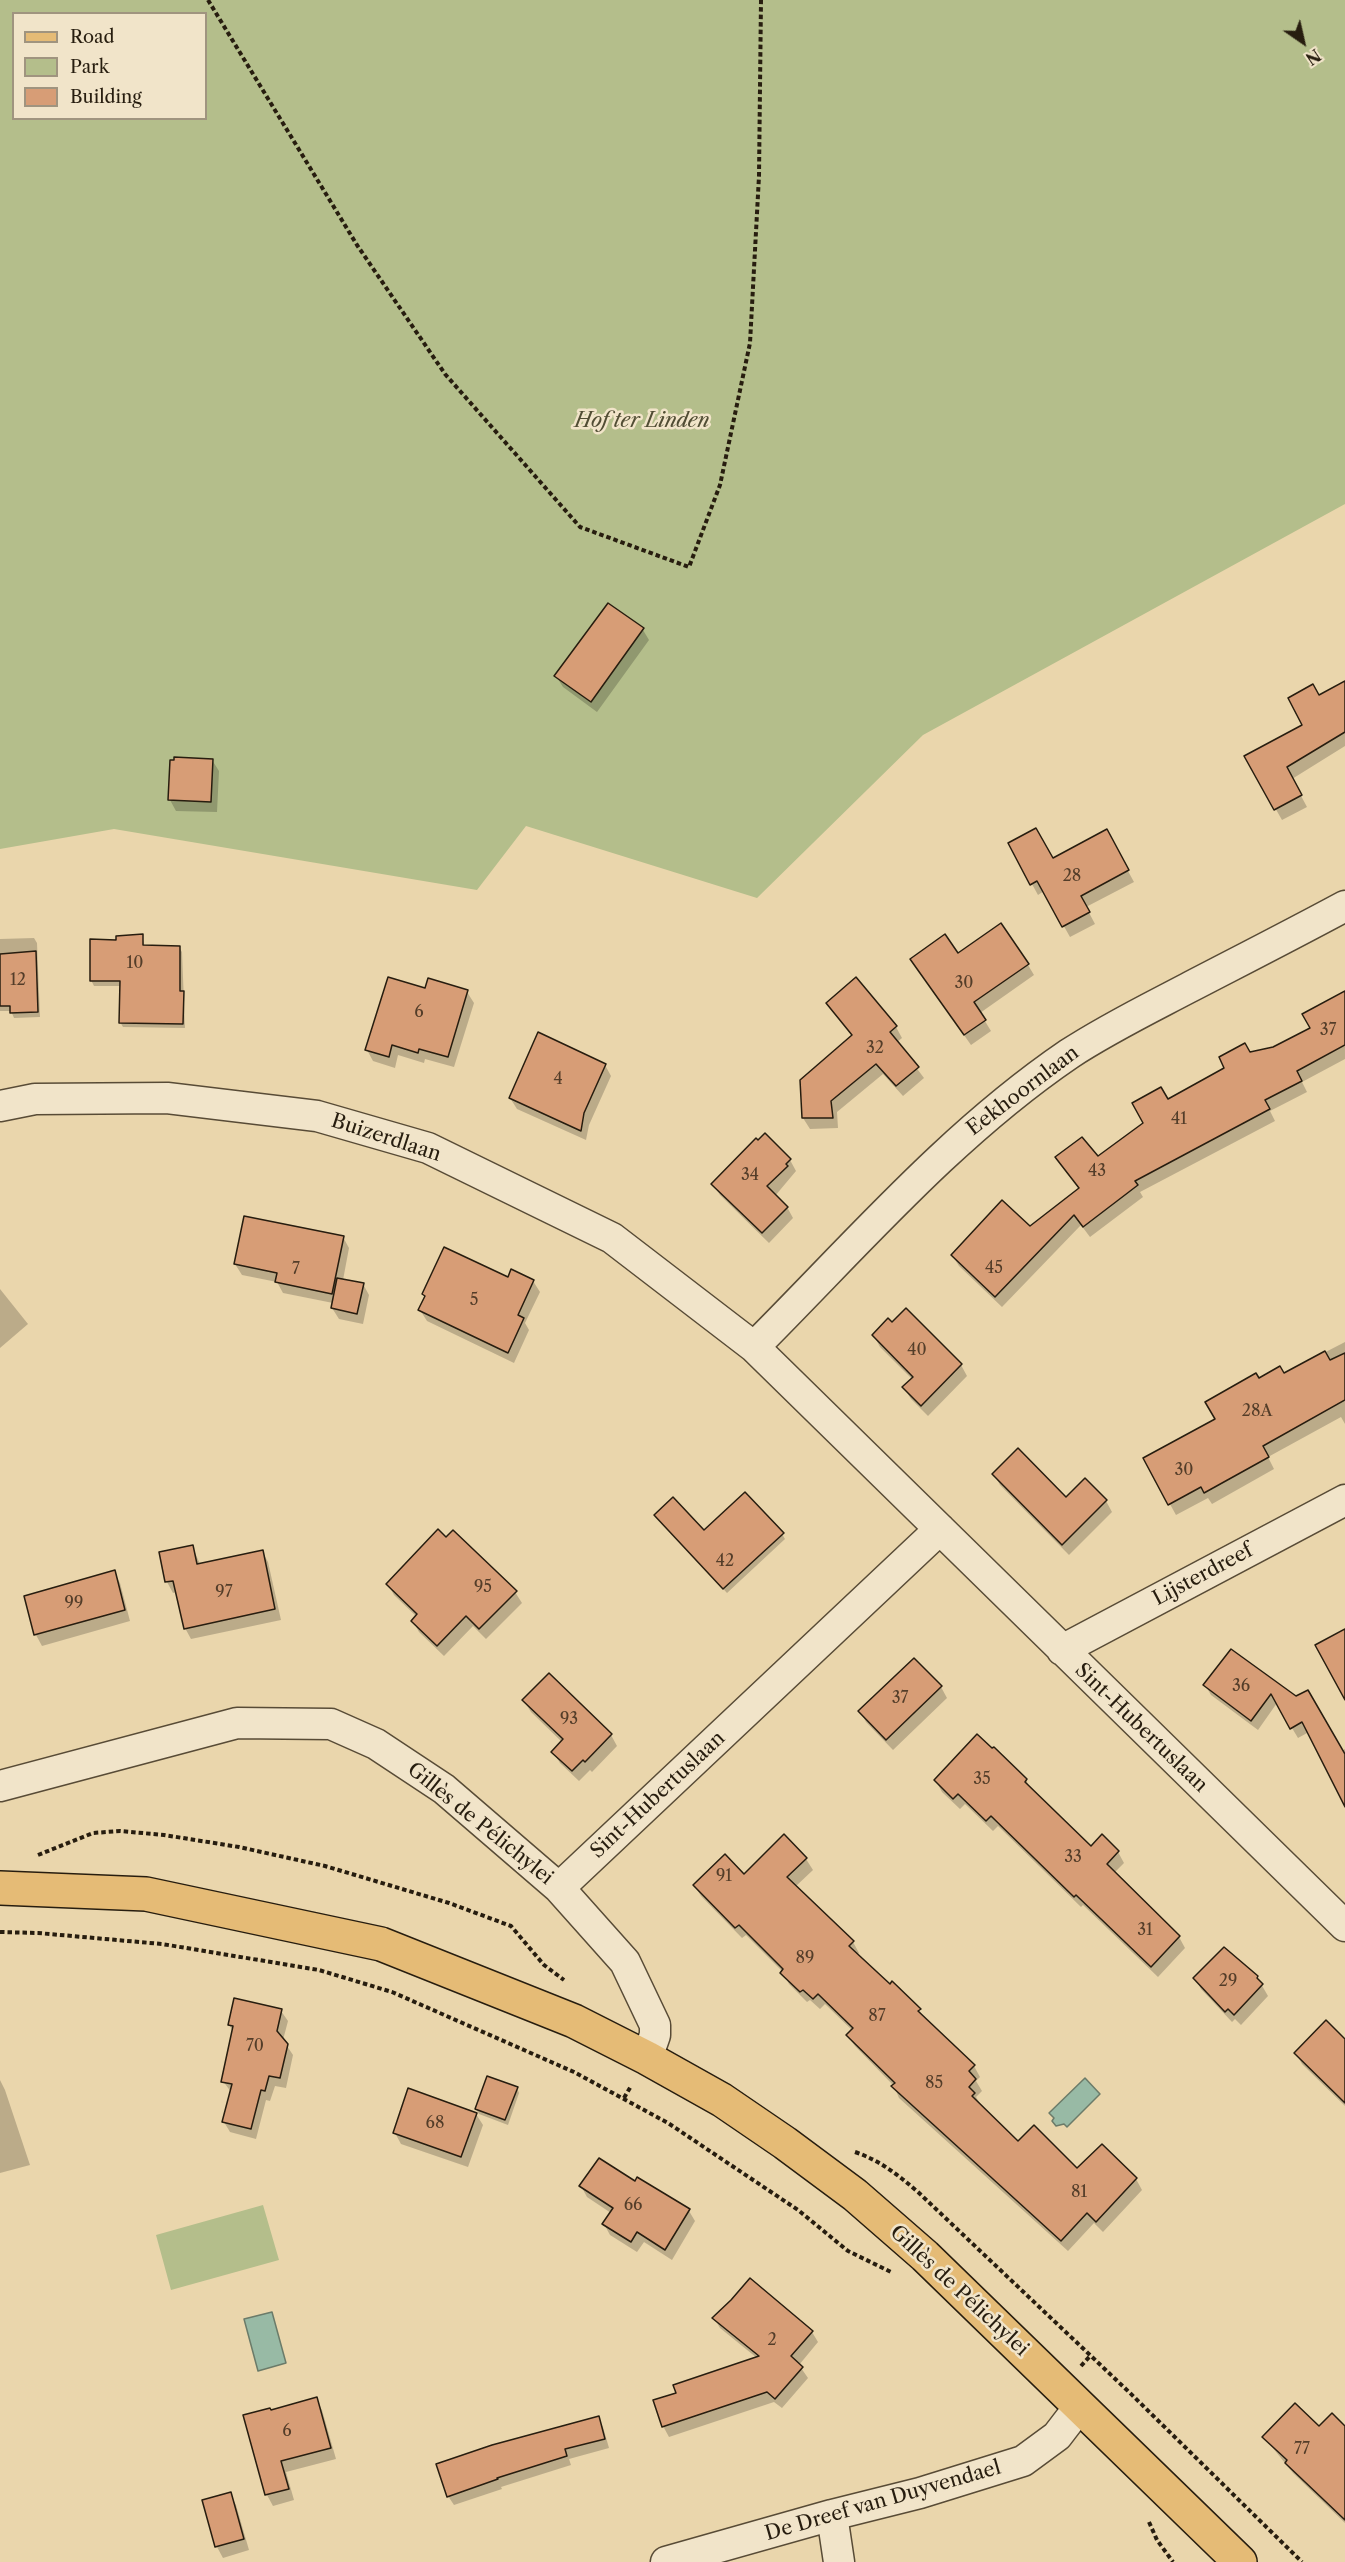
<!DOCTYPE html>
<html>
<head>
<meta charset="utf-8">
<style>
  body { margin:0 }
  #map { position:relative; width:1345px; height:2562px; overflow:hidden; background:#ead6ac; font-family:"Libre Caslon Text",serif }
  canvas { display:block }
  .legend { position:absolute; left:12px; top:12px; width:195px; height:108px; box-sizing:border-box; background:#f1e4c9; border:2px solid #a0947f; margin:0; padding:8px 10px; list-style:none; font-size:18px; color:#271d0f }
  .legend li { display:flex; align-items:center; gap:12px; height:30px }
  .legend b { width:30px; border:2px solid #a0947f }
  .north { position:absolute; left:1273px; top:12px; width:60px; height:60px; -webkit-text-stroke:4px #f1e4c9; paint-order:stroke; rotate:146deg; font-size:16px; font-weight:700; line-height:24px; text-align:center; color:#271d0f }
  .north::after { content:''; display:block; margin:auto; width:21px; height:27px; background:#271d0f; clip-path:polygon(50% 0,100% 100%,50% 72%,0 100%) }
</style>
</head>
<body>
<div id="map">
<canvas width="1345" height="2562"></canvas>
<ul class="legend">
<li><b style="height:8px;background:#e5bb76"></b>Road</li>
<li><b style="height:16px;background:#b4be8b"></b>Park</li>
<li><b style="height:16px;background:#d79d76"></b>Building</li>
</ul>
<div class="north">N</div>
</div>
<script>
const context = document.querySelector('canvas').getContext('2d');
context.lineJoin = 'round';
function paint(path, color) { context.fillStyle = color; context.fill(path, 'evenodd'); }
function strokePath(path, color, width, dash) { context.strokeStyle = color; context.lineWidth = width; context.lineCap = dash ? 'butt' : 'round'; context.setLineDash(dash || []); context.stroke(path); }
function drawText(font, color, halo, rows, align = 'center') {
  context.font = font + ' "Libre Caslon Text",serif'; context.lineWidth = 5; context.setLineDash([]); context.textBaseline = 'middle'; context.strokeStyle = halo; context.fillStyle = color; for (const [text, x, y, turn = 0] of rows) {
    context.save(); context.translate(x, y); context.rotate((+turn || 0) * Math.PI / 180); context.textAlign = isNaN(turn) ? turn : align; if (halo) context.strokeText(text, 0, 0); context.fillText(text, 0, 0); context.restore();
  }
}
paint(new Path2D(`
  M0 0H1345V504L923 735 757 898 526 826 477 890 114 829 0 849ZM14 14H206V118H14Z
  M263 2205 279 2260 171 2290 156 2235Z`), '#b4be8b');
const water = new Path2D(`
  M1085 2078 1100 2094 1067 2127 1064 2124 1056 2126 1052 2121 1054 2118 1049 2113Z
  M272 2312 286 2363 258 2371 244 2319Z`);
paint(water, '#98baa5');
strokePath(water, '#6b7b69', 1.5);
paint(new Path2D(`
  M643 630 649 640 597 712 563 687 556 676Z
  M1345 683V746L1292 779 1307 807 1282 820 1246 757 1304 725 1319 697Z
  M212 760 219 771 217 812 176 811 170 800 175 762Z
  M1106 831 1134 882 1086 907 1095 924 1070 937 1044 891 1038 895 1010 844 1053 860Z
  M142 936 145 947H179L182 952 185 1028 123 1027 120 1022 121 986H94L91 980 118 941Z
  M34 938 37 943 40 1017 14 1018 11 1011H0V939Z
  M1028 965 1034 975 980 1013 991 1031 971 1045 918 970Z
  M856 980 896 1027 902 1038 897 1042 924 1078 903 1096 883 1074 837 1112 838 1128 810 1129 803 1118 852 1036 828 1003Z
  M426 990 467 992 474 1003 454 1067 425 1059 424 1063 398 1055 395 1068 373 1061 367 1050Z
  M1345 993V1059L1302 1082 1307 1092 1270 1111 1275 1121 1140 1192 1143 1197 1090 1237 1081 1225 1002 1307 959 1266 952 1255 1030 1228 1079 1189 1057 1158 1098 1159 1145 1124 1167 1101 1249 1054 1274 1048 1312 1028Z
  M605 1065 611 1076 589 1125 586 1140 517 1109 510 1098Z
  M790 1160 796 1171 775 1196 787 1207 793 1218 769 1243 720 1195 713 1184Z
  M343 1237 349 1248 343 1280 363 1284 369 1295 363 1324 339 1319 332 1308 333 1303 283 1293 277 1282 242 1275 235 1264Z
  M508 1279 533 1281 540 1292 525 1323 529 1330 514 1363 427 1321 420 1310 426 1298 424 1294Z
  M0 1289 28 1324 0 1348Z
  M874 1336 961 1365 967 1376 928 1416 911 1399 904 1388 912 1379 880 1347Z
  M1345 1342V1424L1341 1417 1268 1457 1274 1469 1212 1504 1208 1498 1176 1515 1145 1459 1217 1420 1258 1380 1283 1374Z
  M994 1474 1066 1499 1085 1480 1106 1501 1112 1512 1069 1555 1000 1485Z
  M656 1515 704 1532 782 1534 785 1539 727 1593Z
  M192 1546 200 1564 262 1551 268 1562 281 1620 191 1639 185 1628 177 1592 173 1593 167 1582 161 1554Z
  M114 1572 120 1583 130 1621 42 1646 36 1635 26 1597Z
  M388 1584 515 1592 522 1603 486 1639 473 1626 444 1656 419 1632 413 1621 417 1617 394 1595Z
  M1231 1651 1342 1751 1345 1749V1803L1309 1732 1298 1738 1277 1703 1258 1730 1211 1695 1205 1685Z
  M941 1687 947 1698 893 1750 866 1722 860 1711Z
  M524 1701 611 1735 617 1746 592 1772 590 1770 579 1781 560 1763 553 1752 562 1742 531 1712Z
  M992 1751 1026 1780 1031 1790 1091 1848 1102 1837 1118 1852 1124 1863 1114 1873 1179 1937 1185 1948 1158 1977 1083 1905 1081 1907 998 1826 993 1831 965 1804 960 1809 942 1792 936 1781Z
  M806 1859 813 1870 795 1887 853 1942 859 1953 857 1955 890 1986 919 2010 925 2019 974 2066 980 2077 976 2081 982 2091 976 2097 981 2105 1018 2143 1077 2170 1136 2179 1142 2190 1103 2232 1094 2223 1068 2251 899 2098 894 2086 855 2046 848 2036 853 2031 825 2004 820 2009 810 2000 807 2002 789 1984 783 1972 746 1935 742 1938 701 1896 694 1885 744 1876Z
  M1257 1977 1268 1996 1241 2025 1235 2019 1232 2022 1201 1989 1195 1978Z
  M281 2011 288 2021 283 2040 293 2055 286 2088 275 2086 270 2101 266 2100 256 2139 230 2132 224 2122 231 2092 223 2081 234 2032 229 2025Z
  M1345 2041V2106L1302 2064 1296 2053Z
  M0 2080 5 2090 30 2165 0 2173Z
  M517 2088 519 2093 508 2125 479 2114 476 2109Z
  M476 2114 483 2125 468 2167 401 2144 395 2133Z
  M637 2180 689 2211 695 2221 672 2260 644 2242 637 2252 610 2235 604 2224 611 2213 587 2197 581 2186 635 2183Z
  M714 2318 812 2332 818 2342 799 2365 808 2378 782 2408 774 2402 669 2437 663 2426 678 2394 757 2358 720 2328Z
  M316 2399 322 2410 336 2459 286 2472 294 2500 273 2506 267 2495 245 2416 271 2412Z
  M598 2417 603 2427 609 2448 569 2459 571 2465 501 2487 502 2489 454 2505 448 2496Z
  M1319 2428H1345V2523L1293 2473 1264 2437Z
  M230 2494 236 2505 249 2550 223 2558 217 2547 204 2501Z`), '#0003');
const building = new Path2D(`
  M608 603 644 628 591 702 554 676Z
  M1345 681V732L1287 767 1302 795 1274 810 1244 756 1302 725 1288 698 1313 684 1319 695Z
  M174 757 213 759 211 802 168 800 170 760H174Z
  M1036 828 1053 858 1107 829 1129 870 1081 896 1090 912 1062 927 1037 881 1030 885 1008 843Z
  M1001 923 1029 964 974 1002 986 1020 964 1035 910 959 945 934 958 953Z
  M143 934V945L180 946V991H184L183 1024 119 1023 120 981H90V939L116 940V936Z
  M36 951 38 1012 10 1013V1006H0V954Z
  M388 977 425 988 428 978 468 990 448 1057 419 1049 418 1053 392 1045 389 1057 365 1050Z
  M856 977 897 1026 890 1032 919 1067 896 1086 876 1064 831 1101 833 1118H802L800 1080 852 1035 826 1003Z
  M1345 991V1045L1297 1071 1302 1081 1265 1100 1270 1109 1135 1181 1138 1185 1083 1227 1074 1215 995 1297 951 1255 1002 1200 1030 1226 1079 1188 1055 1157 1082 1137 1098 1156 1143 1123 1132 1103 1161 1087 1168 1099 1224 1068 1219 1057 1245 1043 1250 1052 1273 1047 1310 1028 1302 1014Z
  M538 1032 606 1064 584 1113 581 1131 509 1098Z
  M765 1133 791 1159 786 1164 788 1166 767 1186 788 1207 762 1233 711 1184 756 1138 758 1140Z
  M244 1216 344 1236 332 1294 275 1282 277 1273 234 1264Z
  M444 1247 508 1277 511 1269 534 1280 518 1315 524 1318 508 1353 418 1310 425 1296 422 1294Z
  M337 1278 364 1283 357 1314 331 1308Z
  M906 1308 962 1364 921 1406 902 1387 913 1377 872 1335 888 1318 892 1322Z
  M1325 1351 1330 1360 1345 1353V1400L1263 1446 1269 1457 1204 1493 1201 1487 1168 1505 1143 1458 1215 1419 1205 1402 1256 1373 1259 1378 1280 1366 1284 1373Z
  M1018 1448 1066 1497 1085 1478 1107 1500 1062 1545 992 1474Z
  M745 1492 784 1533 723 1589 654 1515 673 1497 704 1530Z
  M438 1529 446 1537 453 1530 517 1591 479 1629 466 1616 437 1646 411 1621 417 1614 386 1584Z
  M193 1545 197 1564 263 1550 275 1609 184 1629 173 1581 165 1582 159 1552Z
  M115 1570 125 1610 34 1635 24 1596Z
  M1345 1629V1700L1315 1645Z
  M1231 1649 1296 1696 1308 1690 1345 1754V1807L1302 1722 1290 1729 1271 1694 1251 1721 1203 1685Z
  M914 1658 942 1686 886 1740 858 1711Z
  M549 1673 612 1734 585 1762 583 1760 572 1771 551 1752 563 1739 522 1700Z
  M977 1734 992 1748 994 1747 1027 1779 1025 1782 1091 1846 1102 1834 1119 1851 1107 1864 1180 1936 1151 1967 1076 1895 1074 1897 991 1816 986 1821 958 1794 953 1799 934 1780Z
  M784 1834 807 1858 787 1877 854 1941 849 1946 890 1984 892 1981 921 2009 918 2011 975 2065 969 2071 976 2079 969 2087 975 2093 972 2096 1018 2141 1034 2125 1077 2168 1102 2144 1137 2178 1096 2222 1087 2213 1061 2241 891 2086 895 2083 846 2035 853 2028 818 1994 813 1999 803 1990 800 1992 780 1973 783 1969 739 1925 735 1928 693 1885 725 1854 744 1874Z
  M1224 1947 1258 1976 1257 1978 1263 1984 1234 2015 1228 2009 1225 2012 1193 1978Z
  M234 1998 282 2009 277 2031 288 2044 280 2078 269 2076 265 2091 261 2090 251 2129 222 2122 232 2084 221 2082 233 2026 228 2025Z
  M1326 2020 1345 2039V2103L1294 2053Z
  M487 2076 518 2087 505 2120 475 2109Z
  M408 2088 477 2113 461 2157 393 2133Z
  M599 2158 635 2181 637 2177 690 2209 665 2250 637 2232 631 2242 602 2224 613 2208 579 2186Z
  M750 2278 813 2331 791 2356 803 2367 775 2399 767 2392 662 2427 653 2400 676 2393 673 2385 759 2356 712 2318 731 2300Z
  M317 2397 331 2448 281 2461 289 2489 265 2495 243 2415 270 2408 271 2410Z
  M1295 2403 1319 2426 1332 2413 1345 2426V2520L1285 2463 1287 2460 1262 2437Z
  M599 2416 605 2439 565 2449 567 2456 497 2478 498 2479 447 2497 436 2464 492 2445Z
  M231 2492 244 2539 215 2547 202 2500Z`);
paint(building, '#d79d76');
strokePath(building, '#271d0f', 1.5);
const minor = new Path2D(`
  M0 1106 35 1099 167 1098 317 1116 428 1148 612 1238 754 1347 1345 1926
  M754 1347C855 1246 950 1135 1069 1054 1107 1029 1148 1009 1188 988 1240 961 1293 934 1345 906
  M1062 1650 1345 1500
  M0 1786 237 1723 331 1724 376 1744 444 1789 559 1888 625 1962 655 2025V2035L647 2058
  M559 1888 940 1529
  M832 2515 839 2562
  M666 2562 832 2515 920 2493 1023 2461 1057 2436 1080 2406`);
const major = new Path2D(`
  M0 1888 146 1894 381 1944 574 2021 647 2058 722 2100 785 2143 855 2195 925 2256 1240 2562`);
strokePath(minor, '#584b36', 33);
strokePath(major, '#271d0f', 36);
strokePath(new Path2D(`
  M208 0 357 245 445 374 580 527 689 567 720 485 750 343 759 176 761 0
  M38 1855 93 1833 120 1831 164 1835 239 1847 325 1866 449 1903 511 1926 544 1965 564 1980
  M0 1932 38 1933 162 1944 319 1970 392 1992 574 2072 668 2123 798 2210 848 2251 891 2272
  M624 2098 631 2086
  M855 2152C881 2161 898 2175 918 2192L1129 2392 1302 2562
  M1081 2366 1091 2355
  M1149 2522 1157 2540 1173 2562`), '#271d0f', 4, [4.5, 3]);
strokePath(minor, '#f1e4c9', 30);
strokePath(major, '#e5bb76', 33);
drawText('16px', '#533d29', null, [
  ["28",1072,876],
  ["10",135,963],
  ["12",18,980],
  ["30",964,983],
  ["6",419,1012],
  ["37",1328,1030],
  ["32",875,1048],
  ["4",558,1079],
  ["41",1179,1119],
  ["43",1097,1171],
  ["34",750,1175],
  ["45",994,1268],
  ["7",296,1269],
  ["5",474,1300],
  ["40",917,1350],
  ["28A",1257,1411],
  ["30",1184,1470],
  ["42",725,1561],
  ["95",483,1587],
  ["97",224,1592],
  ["99",74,1603],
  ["36",1241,1686],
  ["37",900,1698],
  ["93",569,1719],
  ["35",982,1779],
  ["33",1073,1857],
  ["91",724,1876],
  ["31",1145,1930],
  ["89",805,1958],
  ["29",1228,1981],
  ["87",877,2016],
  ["70",255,2046],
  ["85",934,2083],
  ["68",435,2123],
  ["81",1079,2192],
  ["66",633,2205],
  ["2",772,2340],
  ["6",287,2431],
  ["77",1302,2449]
]);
drawText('italic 20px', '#514d34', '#f1e4c9', [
  ["Hof ter Linden",642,421]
]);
drawText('20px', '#271d0f', '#f1e4c9', [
  ["Eekhoornlaan",1023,1091,-37],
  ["Buizerdlaan",386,1138,18],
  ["Lijsterdreef",1203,1575,-28],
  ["Sint-Hubertuslaan",1141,1728,44],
  ["Sint-Hubertuslaan",658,1795,-43],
  ["Gillès de Pélichylei",480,1824,39],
  ["Gillès de Pélichylei",959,2291,43],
  ["De Dreef van Duyvendael",883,2501,-16]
]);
</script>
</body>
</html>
